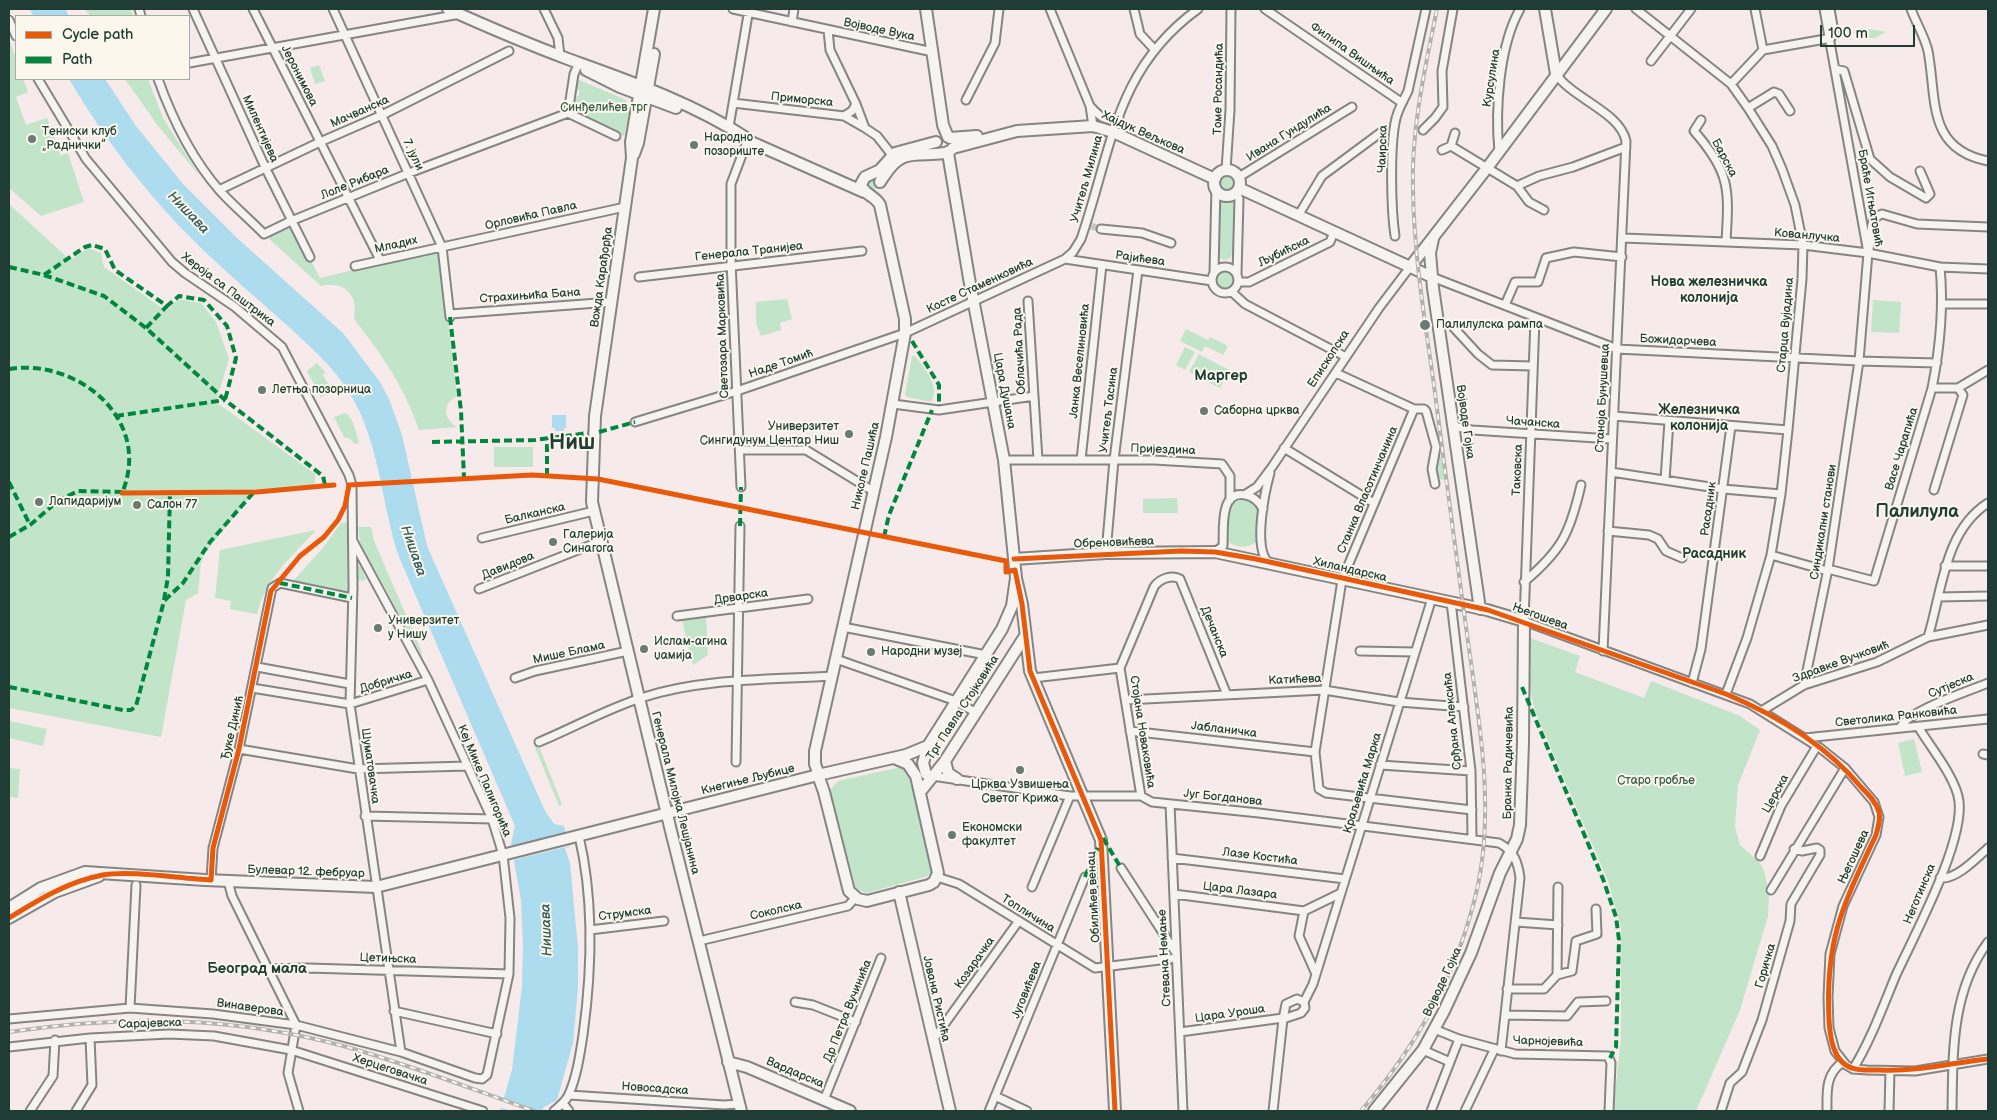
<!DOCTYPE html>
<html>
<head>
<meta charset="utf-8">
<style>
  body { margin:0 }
  #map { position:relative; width:1997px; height:1120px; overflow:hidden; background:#f6eaea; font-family:"Balsamiq Sans",sans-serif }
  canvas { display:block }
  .frame { position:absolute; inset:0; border:10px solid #1f3d34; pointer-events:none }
  .legend { position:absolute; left:15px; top:15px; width:175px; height:65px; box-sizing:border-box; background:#fbf7ec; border:1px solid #a3ada2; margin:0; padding:6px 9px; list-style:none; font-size:15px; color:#1f3d34 }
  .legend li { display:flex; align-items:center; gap:10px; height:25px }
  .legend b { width:25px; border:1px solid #a3ada2 }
  .scale { position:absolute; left:1820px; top:25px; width:95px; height:22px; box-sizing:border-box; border:2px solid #1f3d34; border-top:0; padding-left:6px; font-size:15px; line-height:18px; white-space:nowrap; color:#1f3d34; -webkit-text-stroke:4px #fbf7ec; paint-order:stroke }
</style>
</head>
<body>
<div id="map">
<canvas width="1997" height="1120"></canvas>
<div class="frame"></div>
<ul class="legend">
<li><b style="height:6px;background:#e8590c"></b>Cycle path</li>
<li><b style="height:6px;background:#00873e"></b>Path</li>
</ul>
<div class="scale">100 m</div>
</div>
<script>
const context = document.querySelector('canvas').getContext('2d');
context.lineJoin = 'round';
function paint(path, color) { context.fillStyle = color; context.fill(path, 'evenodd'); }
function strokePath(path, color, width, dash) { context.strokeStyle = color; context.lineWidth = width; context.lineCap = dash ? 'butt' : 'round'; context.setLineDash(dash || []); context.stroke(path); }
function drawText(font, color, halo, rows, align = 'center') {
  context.font = font + ' "Balsamiq Sans",sans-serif'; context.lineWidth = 4; context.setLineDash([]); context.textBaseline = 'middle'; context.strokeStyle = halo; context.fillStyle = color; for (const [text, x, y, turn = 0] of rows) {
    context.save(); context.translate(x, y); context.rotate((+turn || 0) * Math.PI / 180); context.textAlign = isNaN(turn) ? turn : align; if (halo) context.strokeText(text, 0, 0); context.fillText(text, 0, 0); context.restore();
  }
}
paint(new Path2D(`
  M85 9H131L133 16H90Z
  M1869 29 1886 32 1875 38H1868L1865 34Z
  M9 39 16 59V79H23L28 92 16 97 26 125 47 118 60 152 59 156 68 153 84 202 41 216 9 188Z
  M319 65 325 81 315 84 310 68Z
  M125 79H148L163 118 199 175 158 126Z
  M577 79 626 100 630 110 624 136 572 112 574 97 579 96V90H575Z
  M1216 183a11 11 0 1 1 22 0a11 11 0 1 1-22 0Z
  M874 178 879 187 871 193 863 182Z
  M1219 198 1226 202 1235 199 1233 252 1230 258 1225 260 1219 258 1217 252Z
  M9 204 70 260 88 248 101 253 104 267 166 311 178 299 201 303 216 322 229 359 216 402 315 474V486L254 492 205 553 201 563 198 593 186 600 161 737 9 708Z
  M292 224 320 278 440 249 457 396C442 404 443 418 457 427L419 430C404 386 382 355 354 319 359 295 344 280 321 286L266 236Z
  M1217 280a8 8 0 1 1 16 0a8 8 0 1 1-16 0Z
  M787 299 792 319 780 323 781 330 761 336 756 323V302Z
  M1873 300 1901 302 1899 333 1871 332Z
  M1186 329 1208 340 1210 337 1228 346 1223 355 1205 346 1202 352 1180 341Z
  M1185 347 1195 352 1185 370 1176 365Z
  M1199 354 1229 370 1220 388 1189 372Z
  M912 356H915C924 368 941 386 931 402L907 397 905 394Z
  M317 363 325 372 323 375 332 390 321 397 307 371Z
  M345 413C354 418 356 433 359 443L355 444 350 439 344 437 334 417Z
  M494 447H533V467H494Z
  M1438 457H1442L1445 480 1439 479 1435 473Z
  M1177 498 1178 513H1143V499Z
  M1232 500 1250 501 1257 507 1256 542C1247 549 1234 548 1227 540L1228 507Z
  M345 522 348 523 347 594 293 581 323 548 341 523Z
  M358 527H371L374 541 422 652V656L360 542Z
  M316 530C291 558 266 577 257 614L230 609 231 601 215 598 220 550Z
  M358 565 361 567 366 580 357 581Z
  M706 615 708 655 693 665 682 620Z
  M1530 638 1580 656 1575 672 1644 698 1651 681 1740 716 1760 730 1738 785 1735 826 1740 845 1759 862 1764 870 1769 895 1768 916 1740 1010 1696 1111H1613L1621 1038V927L1608 881 1535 711 1529 686Z
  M9 721 47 729 43 746 9 738Z
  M1914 739 1922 772 1905 776 1898 743Z
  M538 744 562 804 559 806 534 745Z
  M901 767 907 773 912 782 933 868 931 875 925 877 866 893 856 888 830 790 838 781Z
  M9 768 20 769 18 798 9 797Z`), '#c2e4c8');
paint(new Path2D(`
  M29 9H65L69 16H34Z
  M69 79H105L136 126 183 184 237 238 343 333 380 382 389 399 402 435 427 546 545 811 554 824 564 826 569 847 565 848 570 863 578 948V988L573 1043 557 1100 544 1107 542 1111H500L512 1070 522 986 523 945 521 900 511 844 515 826 399 557C381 504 380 442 350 394 334 367 311 348 289 327 259 300 228 274 199 246 148 196 105 140 69 79Z
  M552 415H566V428H564V431H555V428H552Z`), '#acdced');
paint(new Path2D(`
  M567 833 570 846 513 860 510 847Z
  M502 1098 539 1111H512L499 1107Z`), '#f6eaea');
strokePath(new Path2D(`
  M1091 226 1101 229`), '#cbc7c6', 7, [7, 3.5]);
const street = new Path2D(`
  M139 9 141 16
  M193 9 265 167 310 257
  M253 9 380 260
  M333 9 442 247 450 317
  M544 9 558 38 560 56
  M733 9 933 52
  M1050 9 1090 106 1093 126
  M1134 9 1140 34 1154 49
  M1265 9 1401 102
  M1636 9 1731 84 1748 108 1772 146 1782 169 1795 205 1803 245 1802 279 1788 430 1781 494 1771 555 1747 638 1726 694
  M1911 9C1916 23 1925 37 1928 51 1937 98 1926 149 1988 161
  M9 20 16 36
  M792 22 794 9
  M828 30 830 50 856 104 852 111 844 116
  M1763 50 1831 38 1834 32 1830 9
  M1651 61 1691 9
  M189 63 460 14
  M1835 69 1844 71 1870 159 1890 177 1926 198 1930 194 1920 171
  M1556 74C1573 99 1620 112 1626 141L1603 651
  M38 79 86 159 172 262 185 273 235 307 282 347 349 475 352 485 353 587 350 704 401 1052
  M158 79C172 118 192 159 220 191 234 206 250 220 264 234L291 221 409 173 568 113
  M1731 84 1763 50 1755 9
  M966 100 995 43 999 9
  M733 103 844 116 865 128
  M856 104 865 128 877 136 892 155
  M1090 106C1099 116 1106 123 1119 117
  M1748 108 1774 92 1779 94 1790 111
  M568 113 616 136
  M568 113 574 74 578 65
  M1701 120 1694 131C1731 173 1729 190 1726 242
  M729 127 749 9
  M1423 130 1435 118 1443 107 1442 71 1453 9
  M1451 146 1455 133
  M1442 150 1451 146 1517 186
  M1499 152C1495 110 1499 46 1520 9
  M1226 170 1230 110 1231 9
  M1239 177 1352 107
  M1517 186 1539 176 1573 167 1626 147
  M1517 186 1529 202 1544 210
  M219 190 320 142 382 115 509 51
  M1236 192 1239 199 1237 274
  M1298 216 1322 176 1380 133
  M1101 229 1142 233 1171 243
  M1395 236C1391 209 1390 149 1395 123 1397 110 1403 102 1408 91L1426 9
  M1623 238 1803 245 1868 253 1940 267 1988 269
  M1868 252C1874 240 1865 220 1882 214L1917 224 1988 227
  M1065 259 1212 281
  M355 266 625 207
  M1212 280a13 13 0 1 1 26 0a13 13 0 1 1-26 0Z
  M1214 272 1216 187
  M639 277 862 251
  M1432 277 1617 349 1859 361 1937 363
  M1238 282H1249L1330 242 1334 232
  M1232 292 1245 304 1346 357
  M1028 301 1038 460
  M1943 304H1988
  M1505 305 1515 282H1538L1546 258 1574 252 1622 257
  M450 314 611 302
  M1535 319 1524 621 1750 704 1820 748 1845 768 1874 802 1879 817 1876 835 1843 906 1830 954 1828 997 1829 1028 1835 1051 1846 1065 1853 1069 1867 1070 1915 1071 1988 1059
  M1454 328 1478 354 1492 365 1533 366
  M1336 373 1414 409H1424L1426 411 1436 447 1432 469 1435 484
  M1932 388H1958L1988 370
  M893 404 939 410 1034 396
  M1414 409 1342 580 1315 752 1319 789 1326 793 1472 810
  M1614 416 1788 430
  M635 422 737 391 905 333 1065 259 1073 252 1081 239C1112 149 1115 69 1198 9
  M1453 426 1472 430 1612 439
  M1284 448 1374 503
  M740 450H806L873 491
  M1004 460H1154L1222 464 1230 476V500
  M1081 460 1102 265
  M1611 472 1723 489 1781 494
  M1665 480 1669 421
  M741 487 731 261V184L748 139
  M1934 490 1963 395 1958 388
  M1246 494 1257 487 1272 467 1379 308 1410 267
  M1608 531 1649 535 1658 539 1666 551 1682 558
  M482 538 594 511
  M1215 552 1223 546C1224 530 1219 490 1245 495 1254 496 1259 502 1263 509
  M1106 553 1114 460 1138 270
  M1771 555 1824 570
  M1268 562C1253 547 1265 491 1270 473
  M1945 566H1988
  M1828 569 1874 581 1932 388C1940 348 1944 308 1940 267
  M1524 582C1562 550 1570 533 1581 485
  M479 589 601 541
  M1938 597 1988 596
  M1451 602 1471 771 1472 838
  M677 616 808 599
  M843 627 986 655
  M1928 637C1942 592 1944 531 1988 503
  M1360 651 1415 652
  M836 659 953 700 975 712
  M257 667 350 684
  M515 678 535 671 628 651
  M1033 678 1120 668
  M1692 683 1701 649 1731 426
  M1804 685 1828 569 1859 361 1868 253 1824 9
  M252 688 350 704 428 680
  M1126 700 1324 690 1399 702 1464 707
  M1763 710 1804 685 1877 662 1928 637 1988 625
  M1900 728C1907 711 1969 691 1988 683
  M1130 731 1315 752
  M1805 738 1988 719
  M539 742C573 728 608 708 644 697 704 678 770 680 832 676
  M239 749 358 769 468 766
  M1983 754 1988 755
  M736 762 740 526
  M1380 765 1471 771
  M932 776 1070 796H1141L1152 802 1259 813 1499 843C1514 851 1518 862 1520 878L1501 1051
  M1141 796 1120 668 1154 587C1159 579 1172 574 1180 579L1227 695
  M1170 804 1183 1111
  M365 816 492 819
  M1760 856 1781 806 1817 746
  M1172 858 1345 879
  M1121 868 1176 953
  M937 877 959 884 1095 968 1176 958
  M1940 878C1956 880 1977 858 1988 848
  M211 880 213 848 239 749 272 588 280 583 352 598
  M228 881 232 896 296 1025 288 1073 299 1111
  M1032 887 1070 796
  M1771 890 1845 768
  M1174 894 1304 911
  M1516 922 1558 925
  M590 930 664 921
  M699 941 848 906 855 898
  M267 969 308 968 509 974
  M1316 974 1299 936 1304 911 1341 893
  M1557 975 1558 887
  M1507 989H1544L1557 975 1572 971 1576 941 1597 934 1596 909
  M795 1002 813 1005 856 1022
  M1304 1002 1297 999 1286 1004 1283 1019 1301 1013 1305 1008 1304 1002 1313 984 1432 598
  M130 1008 136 885
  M394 1011 497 1034
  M1505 1015 1567 1016 1578 1002 1606 1001
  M9 1019 130 1008 213 1014 296 1025 401 1052 475 1078 482 1079 487 1075 509 974 510 918 503 855 492 819 428 680 353 541
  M1434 1029 1459 1039 1515 1054 1608 1056 1611 1063 1609 1111
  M1180 1032 1283 1018
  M933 1040 1018 922
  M9 1047 90 1038 169 1034 214 1036 291 1050 483 1111
  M1423 1050 1450 1062
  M1853 1069C1871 1040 1883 1006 1896 975 1915 934 1964 843 1959 801 1956 778 1931 748 1919 728
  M569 1095 724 1105 739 1104
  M995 1096 1027 1111
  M824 1100 881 958
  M563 1103 569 1111
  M30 1111 53 1076 55 1040
  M76 1111 92 1085 90 1038
  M554 1111C559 1106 566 1102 569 1094 577 1076 580 1054 583 1035 592 970 594 900 579 836
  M989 1111 1085 877
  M1273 1111 1283 1019
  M1431 1111 1459 1039
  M1465 1111 1494 1050
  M1721 1111 1730 1083 1742 1072 1762 1020 1790 921 1791 904 1820 855V850L1817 848 1802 851 1794 849
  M1827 1111C1827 1092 1825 1074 1843 1062
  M1889 1111 1890 1071
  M1952 1111C1953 1052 1951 992 1988 942`);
const secondary = new Path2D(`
  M448 9C488 27 528 44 568 59 629 81 693 103 748 139
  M654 9 631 142 632 158 595 416 592 502 671 831 741 1111
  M926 9 943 125 948 137
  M1545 9 1556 74
  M586 70 620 87 676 108
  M742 138 864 192
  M950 138 977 136
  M953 148 1017 131 1093 126 1113 132 1215 179
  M948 153 969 278 1004 460 1016 578 1022 604 1030 671 1101 840 1115 1111
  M634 154 638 143 654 54
  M1214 183a13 13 0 1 1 26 0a13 13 0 1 1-26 0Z
  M880 182C886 173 893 161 904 157 917 151 945 158 952 149
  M1239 188 1432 277
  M1433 239 1430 253 1433 288 1480 609
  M1410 267 1487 168 1606 9
  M1014 559 1106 553 1215 552 1487 610 1524 621 1523 743 1520 825 1517 839 1500 873 1471 953 1444 1011 1423 1050 1374 1111
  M945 761 948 773 957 779
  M926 774 923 763 928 746
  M818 775 824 792 849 891 858 899 867 901 929 885 934 882 938 873 916 776 908 764 894 758
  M819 775 815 764V751L886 437 905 333V319L880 205C875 195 863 195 861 184L865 177 880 170 895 153 936 142
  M921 791 945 761 1025 636
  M899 892 950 1111
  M9 908 41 888 85 872 205 880 376 887 818 775 906 755 928 746 1002 629 1012 606 1016 578
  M9 918 55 892 99 876
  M728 1062 747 1067 850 1111`);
strokePath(street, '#858584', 11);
strokePath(secondary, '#858584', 14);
strokePath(street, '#f6f3f0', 7);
strokePath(secondary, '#f6f3f0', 10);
const rail = new Path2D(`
  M9 1032C125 1015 233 1016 347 1047 410 1065 472 1089 534 1111
  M1361 1111C1418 1044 1459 972 1478 885 1495 802 1478 716 1467 634 1455 549 1444 464 1433 378 1424 316 1414 253 1413 190 1411 129 1425 68 1437 9`);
strokePath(rail, '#b2b3b0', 4);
strokePath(rail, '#fbf7ec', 2, [5.5]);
strokePath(new Path2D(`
  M9 267 44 275 104 296 146 328 225 400 323 476 325 485
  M44 275 85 247 92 245 105 249 115 270 167 306 179 296 204 300 227 326 236 358 225 400
  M450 317 461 411 464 478
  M146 328 167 306
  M912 341 939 385V406
  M9 369C78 358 153 420 122 493
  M116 416 225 400
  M599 432 635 422
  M432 442 535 440 588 433
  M547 476V438
  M9 482 30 525
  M740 526 741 487
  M9 537 30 525 58 501 78 491 127 492
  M884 537 889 515 932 410
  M280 583 352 598
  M164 600 168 577 170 491
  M9 687 123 710H131L136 706 164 601 183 583 210 542 254 492
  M1522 687 1603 879 1616 917 1619 940 1616 1047 1610 1058
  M1103 838 1121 868
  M1085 877 1099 845`), '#00873e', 4, [8, 4]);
strokePath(new Path2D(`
  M122 493 257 492 334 485
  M1014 559 1181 551 1215 552 1256 559 1488 610 1726 694C1776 715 1826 745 1861 787 1868 794 1876 802 1879 812 1881 820 1878 827 1876 835 1843 905 1825 939 1829 1020 1830 1037 1833 1062 1852 1068 1860 1071 1870 1070 1879 1070 1916 1072 1951 1063 1988 1059
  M9 918C38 900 69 881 103 875 132 870 181 879 211 880L213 848 239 749 271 591 300 556 324 537 338 520 345 506 349 485 532 475 598 479 1006 561V572L1015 570 1022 604 1030 671 1101 840 1115 1111`), '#e8590c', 5);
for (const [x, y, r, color] of [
  [32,139,5,"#6a7a74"],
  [694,145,5,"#6a7a74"],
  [1425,325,6,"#6a7a74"],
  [262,390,5,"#6a7a74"],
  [1204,411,5,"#6a7a74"],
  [849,434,5,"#6a7a74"],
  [39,502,5,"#6a7a74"],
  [137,505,5,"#6a7a74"],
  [553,542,5,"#6a7a74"],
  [378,628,5,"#6a7a74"],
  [644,649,5,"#6a7a74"],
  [871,652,5,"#6a7a74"],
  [1020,770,5,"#6a7a74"],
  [952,835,5,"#6a7a74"]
]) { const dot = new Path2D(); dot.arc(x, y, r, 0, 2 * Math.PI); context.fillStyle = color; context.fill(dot); strokePath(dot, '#fbf7ec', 2); }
drawText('12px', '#1f3d34', '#fbf7ec', [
  ["Војводе Вука",879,30,12],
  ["Филипа Вишњића",1352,54,35],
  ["Јеронимова",299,76,63],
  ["Курсулина",1492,78,-81],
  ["Томе Росандића",1219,89,-89],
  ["Приморска",802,100,6],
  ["Мачванска",360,112,-24],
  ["Милентијева",260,129,66],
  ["Хајдук Вељкова",1143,133,24],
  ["Ивана Гундулића",1289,133,-32],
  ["Чаирска",1383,149,-88],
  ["7. јули",413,155,65],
  ["Барска",1724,158,62],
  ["Учитељ Милина",1087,179,-74],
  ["Лоле Рибара",355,183,-22],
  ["Браће Игњатовић",1870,198,80],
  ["Орловића Павла",531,216,-13],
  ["Кованлучка",1807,236,5],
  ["Младих",396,245,-13],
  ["Генерала Транијеа",749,252,-6],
  ["Љубићска",1284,252,-26],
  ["Рајићева",1140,259,8],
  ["Вожда Карађорђа",602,277,-82],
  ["Косте Стаменковића",980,286,-25],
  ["Хероја са Паштрика",228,290,37],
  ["Страхињића Бана",530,296,-4],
  ["Старца Вујадина",1786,325,-85],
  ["Светозара Марковића",723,336,-92],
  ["Божидарчева",1678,341,3],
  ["Облачића Рада",1020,351,-93],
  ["Епископска",1329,359,-57],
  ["Јанка Веселиновића",1080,361,-84],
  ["Наде Томић",781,364,-19],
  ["Цара Душана",1004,391,79],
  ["Станоја Бунушевца",1603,398,-87],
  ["Учитељ Тасина",1109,410,-83],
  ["Војводе Гојка",1465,422,82],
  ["Чачанска",1533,423,4],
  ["Васе Чарапића",1902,449,-73],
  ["Пријездина",1163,450,2],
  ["Николе Пашића",866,466,-77],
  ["Таковска",1518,470,-88],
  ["Станка Власотинчанина",1368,490,-67],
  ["Расадник",1709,509,-82],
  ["Балканска",535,514,-13],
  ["Синдикални станови",1824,522,-81],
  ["Обреновићева",1114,543,-2],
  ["Давидова",508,566,-22],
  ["Хиландарска",1350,570,13],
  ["Дрварска",741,597,-8],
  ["Његошева",1540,617,20],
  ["Дечанска",1214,632,68],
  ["Мише Блама",569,653,-12],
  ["Здравке Вучковић",1841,662,-20],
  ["Катићева",1295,680,-2],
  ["Добричка",386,682,-17],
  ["Сутјеска",1951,686,-23],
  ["Трг Павла Стојковића",963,708,-57],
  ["Светолика Ранковића",1896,717,-6],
  ["Срђана Алексића",1453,721,-96],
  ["Ђуке Динић",233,728,-77],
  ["Јабланичка",1224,730,7],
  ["Стојана Новаковића",1142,732,81],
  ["Бранка Радичевића",1509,763,-89],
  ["Шуматовачка",370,766,82],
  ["Кнегиње Љубице",748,780,-14],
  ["Кеј Мике Палигорића",484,781,67],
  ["Краљевића Марка",1363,783,-73],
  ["Генерала Милојка Лешјанина",675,793,76],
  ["Церска",1776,794,-61],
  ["Југ Богданова",1223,798,6],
  ["Лазе Костића",1260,857,7],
  ["Његошева",1854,857,-65],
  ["Булевар 12. фебруар",306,872,2],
  ["Цара Лазара",1240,891,7],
  ["Неготинска",1920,894,-67],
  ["Обилићев венац",1094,897,-93],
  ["Соколска",776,911,-13],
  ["Струмска",625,914,-7],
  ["Топличина",1028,914,32],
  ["Стевана Немање",1165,958,-93],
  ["Цетињска",388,959,2],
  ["Козарачка",975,963,-55],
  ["Горичка",1766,966,-74],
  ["Војводе Гојка",1443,982,-65],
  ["Југовићева",1027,990,-68],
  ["Јована Ристића",936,999,77],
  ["Винаверова",250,1008,8],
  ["Др Петра Вучинића",848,1011,-68],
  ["Цара Уроша",1230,1014,-8],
  ["Сарајевска",150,1024,-2],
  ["Чарнојевића",1548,1042,2],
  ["Херцеговачка",390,1070,18],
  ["Вардарска",795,1073,23],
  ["Новосадска",655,1089,4]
]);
drawText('12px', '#375d4c', '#fbf7ec', [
  ["Синђелићев трг",604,108],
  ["Старо гробље",1656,781]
]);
drawText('12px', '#1f3d34', '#fbf7ec', [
  ["Тениски клуб",42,132],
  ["„Раднички”",42,146],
  ["Народно",704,138],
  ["позориште",704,152],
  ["Палилулска рампа",1436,325],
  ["Летња позорница",272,390],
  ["Саборна црква",1214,411],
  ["Универзитет",839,427,"right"],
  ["Сингидунум Центар Ниш",839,441,"right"],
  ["Лапидаријум",49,502],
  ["Салон 77",147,505],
  ["Галерија",563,535],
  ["Синагога",563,549],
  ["Универзитет",388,621],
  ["у Нишу",388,635],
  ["Ислам-агина",654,642],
  ["џамија",654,656],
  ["Народни музеј",881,652],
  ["Црква Узвишења",1020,785,"center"],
  ["Светог Крижа",1020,799,"center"],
  ["Економски",962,828],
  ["факултет",962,842]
], 'left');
drawText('italic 14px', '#355c59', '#fbf7ec', [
  ["Нишава",188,213,46],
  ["Нишава",413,551,71],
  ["Нишава",547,930,-92]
]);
drawText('bold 14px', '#1f3d34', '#fbf7ec', [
  ["Нова железничка",1709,282],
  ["колонија",1709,298],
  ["Железничка",1699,410],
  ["колонија",1699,426],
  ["Расадник",1714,554]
]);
drawText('bold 15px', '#1f3d34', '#fbf7ec', [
  ["Маргер",1221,376],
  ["Београд мала",257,969]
]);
drawText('bold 18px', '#1f3d34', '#fbf7ec', [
  ["Палилула",1917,512]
]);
drawText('bold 22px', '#1f3d34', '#fbf7ec', [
  ["Ниш",572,443]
]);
</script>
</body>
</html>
